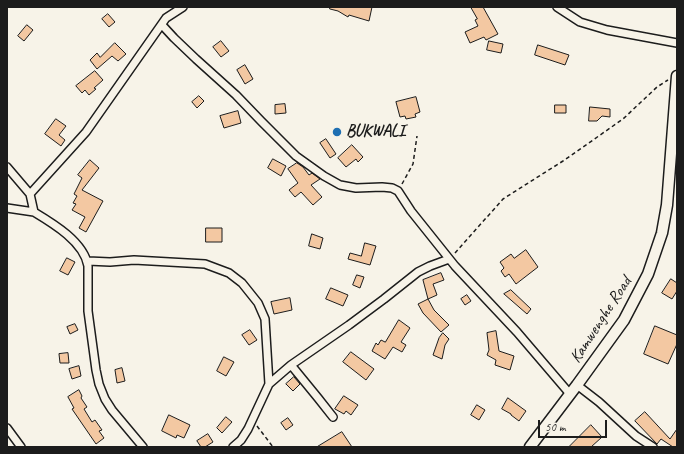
<!DOCTYPE html>
<html>
<head>
<meta charset="utf-8">
<style>
  body { margin:0 }
  #map { position:relative; width:684px; height:454px; overflow:hidden; background:#f7f3e8; font-family:Caveat,sans-serif }
  canvas { display:block }
  .frame { position:absolute; inset:0; border:8px solid #1c1c1c; pointer-events:none }
  .scale { position:absolute; left:538px; top:420px; width:69px; height:18px; box-sizing:border-box; border:2px solid #1c1c1c; border-top:0; padding-left:5px; font-size:12px; line-height:14px; white-space:nowrap; color:#1c1c1c; -webkit-text-stroke:3px #f7f3e8; paint-order:stroke }
</style>
</head>
<body>
<div id="map">
<canvas width="684" height="454"></canvas>
<div class="frame"></div>
<div class="scale">50 m</div>
</div>
<script>
const context = document.querySelector('canvas').getContext('2d');
context.lineJoin = 'round';
function paint(path, color) { context.fillStyle = color; context.fill(path, 'evenodd'); }
function strokePath(path, color, width, dash) { context.strokeStyle = color; context.lineWidth = width; context.lineCap = dash ? 'butt' : 'round'; context.setLineDash(dash || []); context.stroke(path); }
function drawText(font, color, halo, rows, align = 'center') {
  context.font = font + ' Caveat,sans-serif'; context.lineWidth = 3; context.setLineDash([]); context.textBaseline = 'middle'; context.strokeStyle = halo; context.fillStyle = color; for (const [text, x, y, turn = 0] of rows) {
    context.save(); context.translate(x, y); context.rotate((+turn || 0) * Math.PI / 180); context.textAlign = isNaN(turn) ? turn : align; if (halo) context.strokeText(text, 0, 0); context.fillText(text, 0, 0); context.restore();
  }
}
const building = new Path2D(`
  M330 7H372L369 21 349 15 348 17 338 11 330 9Z
  M471 7H483L498 34 486 40 484 37 470 43 465 32 478 26 475 20 477 19Z
  M108 14 115 22 109 27 102 19Z
  M27 25 33 30 24 41 18 36Z
  M221 41 229 51 221 57 213 47Z
  M489 41 503 44 501 53 487 50Z
  M115 43 126 54 118 61 112 56 97 69 90 60 97 53 100 57Z
  M538 45 569 55 565 65 535 55Z
  M245 65 253 79 245 84 237 70Z
  M95 71 103 80 94 88 96 89 89 95 85 90 82 93 76 86Z
  M199 96 204 101 197 108 192 102Z
  M416 97 420 112 415 114 416 117 406 119 405 116 400 117 396 102Z
  M285 104 286 113 275 114V105Z
  M555 105H566V113H555Z
  M590 107 610 109V117L602 116 597 121H589Z
  M238 111 241 123 224 128 220 116Z
  M56 119 66 126 59 135 65 140 61 146 45 134Z
  M326 139 336 154 330 158 320 143Z
  M352 145 363 157 358 162 356 159 346 167 338 158Z
  M273 159 286 166 281 176 268 168Z
  M90 160 99 168 82 190 103 201 86 232 79 228 85 217 72 210 76 204 73 203 77 196 74 194 82 178 78 175Z
  M297 163 303 167 309 175 312 173 320 179 311 185 322 197 313 205 301 192 295 197 289 190 298 183 288 169Z
  M206 228H222V242H206Z
  M312 234 323 238 320 249 309 246Z
  M365 243 376 246 370 265 348 259 350 253 361 256Z
  M526 250 538 267 516 284 509 274 505 277 501 271 504 268 500 262 511 254 514 258Z
  M67 258 75 262 68 275 60 271Z
  M441 273 444 280 433 284 437 295 428 299 434 310 449 325 441 332 423 313 418 304 428 299 423 280Z
  M357 275 364 277 360 288 353 285Z
  M671 279 677 283V291L672 299 662 293Z
  M331 288 348 295 343 306 326 299Z
  M511 290 531 309 527 314 504 294Z
  M467 295 471 301 465 305 461 299Z
  M290 298 292 310 274 314 271 302Z
  M399 320 410 328 401 342 406 345 402 352 393 347 385 359 372 351 376 343 378 345 381 340 385 342Z
  M75 324 78 330 70 334 67 327Z
  M655 326 677 335V344L668 364 644 354Z
  M250 330 257 340 249 345 242 335Z
  M496 331 499 351 514 356 510 370 495 365 496 360 487 355 489 350 487 333Z
  M443 333 449 339 445 345 442 359 433 355 439 338Z
  M351 352 374 369 366 380 343 362Z
  M68 353 69 363H60L59 354Z
  M224 357 234 362 226 376 217 371Z
  M79 366 81 376 72 379 69 369Z
  M122 368 125 381 117 383 115 370Z
  M294 377 300 384 293 391 286 384Z
  M79 390 82 396 81 398 87 407 84 409 92 422 95 420 102 430 99 431 104 438 96 444 72 409 74 408 68 397Z
  M344 396 358 405 351 415 346 411 344 414 335 409Z
  M508 398 526 411 519 421 511 415V414L502 409Z
  M477 405 485 410 479 420 471 415Z
  M645 412 670 439 677 429V447H673L661 439 657 444 635 421Z
  M169 415 190 425 184 438 177 435 176 438 162 431Z
  M226 417 232 422 222 433 217 428Z
  M288 418 293 425 286 430 281 423Z
  M591 425 602 437 591 447H569Z
  M342 432 352 447H317Z
  M208 434 213 442 205 447H201L197 441Z`);
paint(building, '#f3c8a2');
strokePath(building, '#1c1c1c', 1);
const minor = new Path2D(`
  M557 7 580 22 607 30 677 43
  M162 25 174 38 196 59 236 95 261 121 296 156 324 176 340 185 356 188 382 187 392 188 398 191 411 211 455 266 517 332 570 394
  M7 167 30 194 34 212C54 224 84 242 88 266V311L96 370 99 384 105 399 112 410 143 447
  M30 194 86 132 166 18 183 7
  M7 208 34 212
  M88 261 110 262 134 260 205 264 229 273 242 283 258 303 265 319 269 384 248 429 241 440 233 447
  M291 365 318 398 333 417
  M269 384 291 365 349 325 384 299 418 272 430 266 449 259
  M577 385 599 402 636 436 653 447
  M7 428 21 447`);
const secondary = new Path2D(`
  M530 447 577 385 624 320 648 274 662 233 667 205 677 76`);
strokePath(minor, '#1c1c1c', 10);
strokePath(secondary, '#1c1c1c', 13);
strokePath(new Path2D(`
  M402 184 413 164 417 136
  M455 253 503 199 563 161 623 119 657 87 668 80
  M257 426 273 447`), '#1c1c1c', 1.5, [4, 3]);
strokePath(minor, '#f7f3e8', 7);
strokePath(secondary, '#f7f3e8', 10);
for (const [x, y, r, color] of [
  [337,132,5,"#1f6fb2"]
]) { const dot = new Path2D(); dot.arc(x, y, r, 0, 2 * Math.PI); context.fillStyle = color; context.fill(dot); strokePath(dot, '#f7f3e8', 1.5); }
drawText('bold 17px', '#1c1c1c', '#f7f3e8', [
  ["BUKWALI",346,132]
], 'left');
drawText('17px', '#1c1c1c', '#f7f3e8', [
  ["Kamwenghe Road",601,320,-57]
]);
</script>
</body>
</html>
